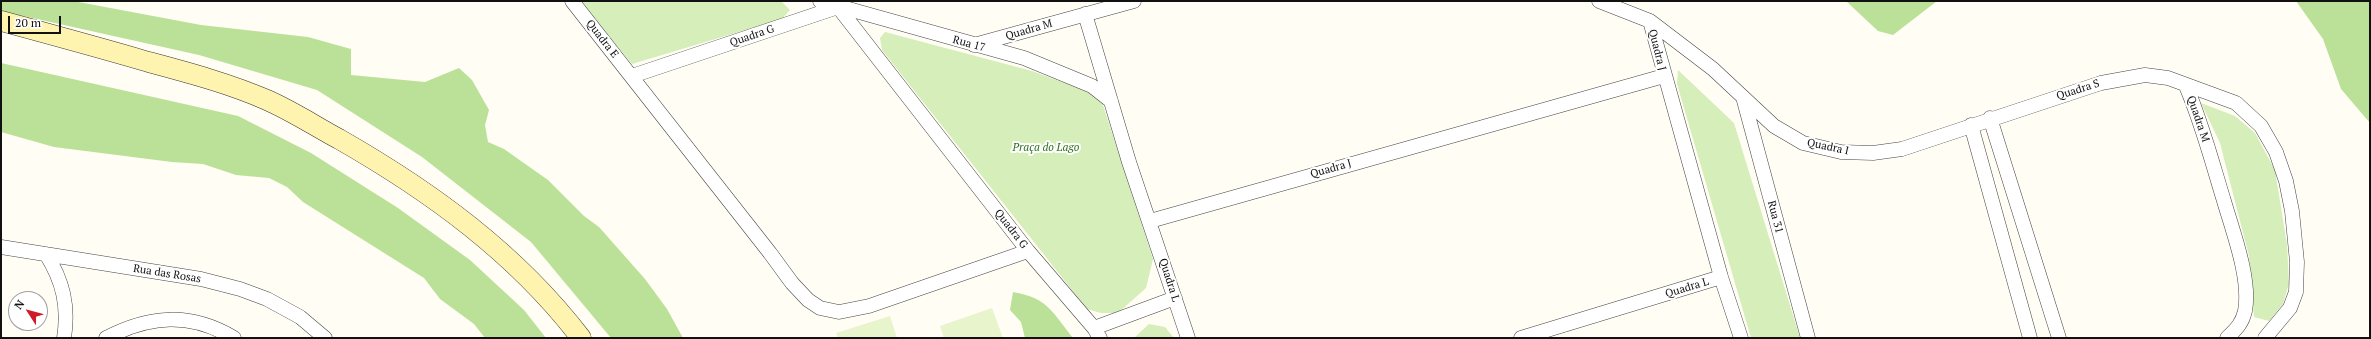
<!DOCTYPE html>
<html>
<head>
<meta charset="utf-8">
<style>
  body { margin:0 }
  #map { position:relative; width:2371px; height:339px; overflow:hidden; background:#fffdf4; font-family:"PT Serif",serif }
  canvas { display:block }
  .frame { position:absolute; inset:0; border:2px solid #111; pointer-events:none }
  .north { position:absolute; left:8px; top:291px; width:40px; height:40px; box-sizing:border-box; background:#fff; border:1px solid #a0a0a0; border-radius:50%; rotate:306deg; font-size:11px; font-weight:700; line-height:16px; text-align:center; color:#111 }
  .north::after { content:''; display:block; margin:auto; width:14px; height:18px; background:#cf1a28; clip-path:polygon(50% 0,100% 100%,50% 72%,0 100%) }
  .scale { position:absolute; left:8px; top:16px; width:53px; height:18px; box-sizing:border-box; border:2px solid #111; border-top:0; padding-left:5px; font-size:12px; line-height:14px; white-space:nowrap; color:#111; -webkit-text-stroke:3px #fff; paint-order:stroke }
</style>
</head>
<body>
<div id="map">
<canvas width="2371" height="339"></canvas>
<div class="frame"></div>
<div class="north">N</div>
<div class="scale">20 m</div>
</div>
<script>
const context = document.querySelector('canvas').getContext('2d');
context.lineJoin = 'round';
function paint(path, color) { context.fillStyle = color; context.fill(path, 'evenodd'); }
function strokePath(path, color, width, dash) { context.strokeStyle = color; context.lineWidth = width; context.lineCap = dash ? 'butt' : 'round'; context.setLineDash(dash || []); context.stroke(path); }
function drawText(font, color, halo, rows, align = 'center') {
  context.font = font + ' "PT Serif",serif'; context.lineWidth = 4; context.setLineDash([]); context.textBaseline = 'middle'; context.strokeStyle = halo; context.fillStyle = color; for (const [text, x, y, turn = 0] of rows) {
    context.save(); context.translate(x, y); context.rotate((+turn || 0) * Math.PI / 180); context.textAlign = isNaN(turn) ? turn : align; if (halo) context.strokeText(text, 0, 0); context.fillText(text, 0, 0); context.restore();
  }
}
paint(new Path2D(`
  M580 1H781L790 10 782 19 632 64Z
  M885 32 1032 71 1087 91 1102 102 1153 259 1146 288 1118 313H1101L1087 309 882 50 880 38Z
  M1678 70 1734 123 1800 338H1751L1677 84Z
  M2201 103 2235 116 2255 133 2275 170 2287 245 2289 283 2283 304 2269 321 2254 317 2249 256 2220 143Z
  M1149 324 1165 327 1174 338H1134Z`), '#d6eeb9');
paint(new Path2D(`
  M1 1H73L201 25 308 37 351 49V75L425 82 459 68 472 80 489 110 485 125 488 142 504 149 548 180 584 216 599 227 645 279 667 309 683 338H611L531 242 422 157 317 90 199 55 1 11Z
  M1846 1H1937L1893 35 1878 31Z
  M2296 1H2370V123L2341 89 2323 39Z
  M1 63 238 116 311 153 398 208 470 260 524 310 546 338H485L474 324 440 299 424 278 303 202 287 187 269 178 236 175 203 164 172 162 54 147 1 132Z
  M1013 292C1048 298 1052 312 1073 338H1025L1021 322 1010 310Z`), '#bae197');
paint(new Path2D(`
  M992 308 1003 338H944L940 326Z
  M890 316 897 338H838L836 333Z`), '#e8f4cc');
const street = new Path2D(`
  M572 1 770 253 792 283 808 300 820 308 839 312 869 306 1028 251
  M820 1 1024 58 1092 86 1111 101
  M1599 1 1650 21 1713 69 1774 126 1803 143 1841 152 1873 153 1902 149 2101 83 2145 75 2168 78 2236 103 2261 126 2276 152 2286 181 2292 211 2297 262 2296 292 2290 308 2265 338
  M1085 14 1129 162 1188 338
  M1650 21 1721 277 1741 338
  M974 45 1134 1
  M632 76 838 7 1028 251 1094 328 1100 338
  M2186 86C2202 123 2212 162 2224 201 2233 232 2251 279 2245 311 2242 324 2236 329 2227 338
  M1743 97 1808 338
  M1990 118 2059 338
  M1971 125 2030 338
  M1150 221 1664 76
  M1 247 201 279 240 289 267 299 300 317 325 338
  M46 254C63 281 69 306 64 338
  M1094 328 1175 298
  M106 338C150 315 190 312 234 338
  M1521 338 1721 277`);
const secondary = new Path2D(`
  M1 21C49 34 97 47 145 61 186 72 228 83 267 100 292 111 315 126 339 139 430 191 516 253 581 338`);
strokePath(street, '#444', 15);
strokePath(secondary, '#333', 21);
strokePath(street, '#fff', 14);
strokePath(secondary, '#fff4af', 20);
drawText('11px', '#111', '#fff', [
  ["Quadra M",1029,30,-16],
  ["Quadra G",752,36,-19],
  ["Quadra E",602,39,52],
  ["Rua 17",969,44,15],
  ["Quadra J",1657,50,76],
  ["Quadra S",2078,90,-18],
  ["Quadra M",2198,119,71],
  ["Quadra I",1828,147,12],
  ["Quadra J",1331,169,-16],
  ["Rua 31",1775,217,75],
  ["Quadra G",1011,229,52],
  ["Rua das Rosas",167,274,9],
  ["Quadra L",1169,280,72],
  ["Quadra L",1687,288,-17]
]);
drawText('italic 11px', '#2e7019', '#fff', [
  ["Praça do Lago",1046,148]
]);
</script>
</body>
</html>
